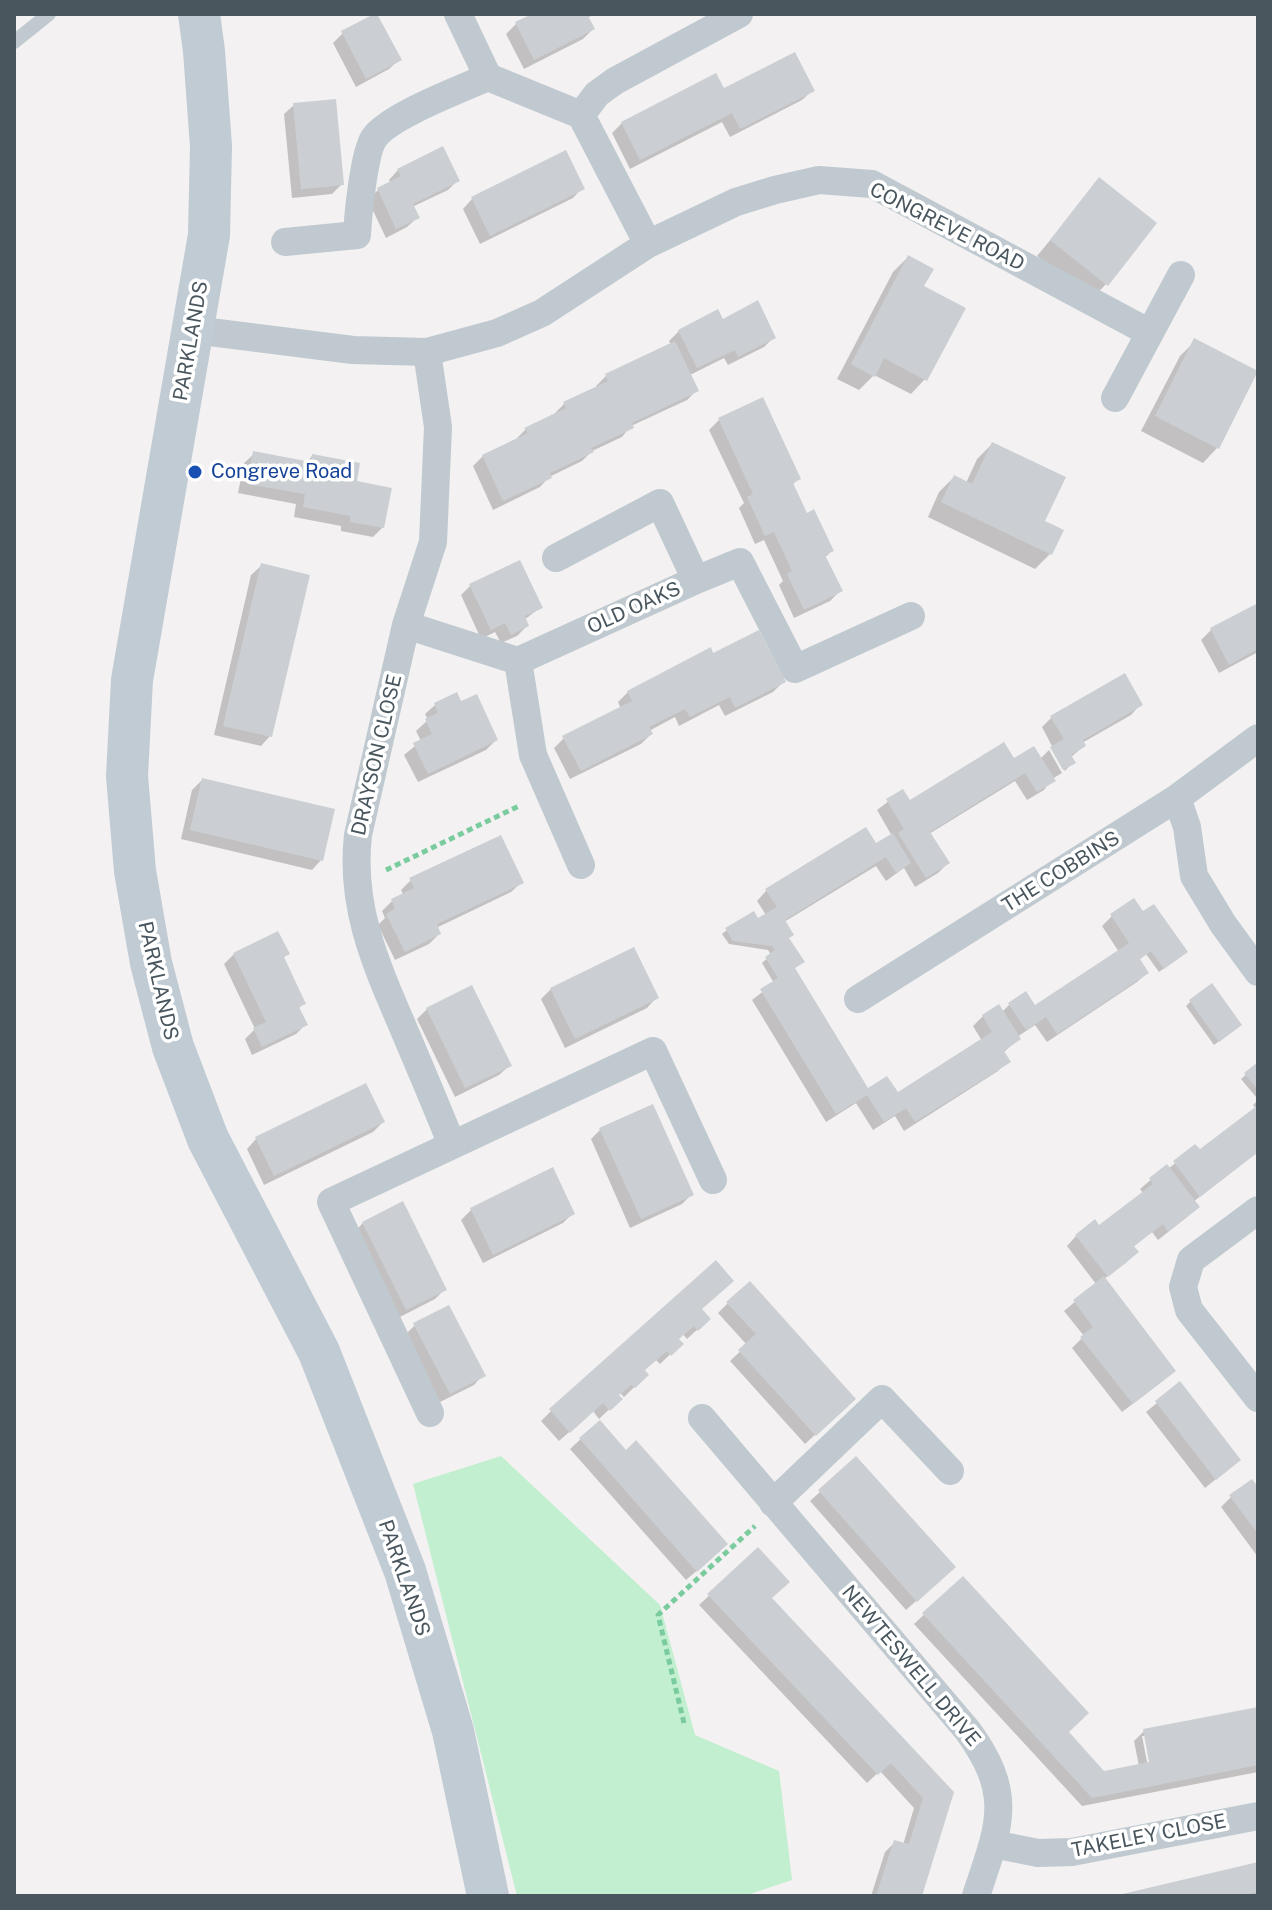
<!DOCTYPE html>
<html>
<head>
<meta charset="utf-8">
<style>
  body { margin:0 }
  #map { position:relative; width:1272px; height:1910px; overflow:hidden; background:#f3f1f1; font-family:"Public Sans",sans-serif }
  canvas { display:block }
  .frame { position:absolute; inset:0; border:16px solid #49565e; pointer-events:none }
</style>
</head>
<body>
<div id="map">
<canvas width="1272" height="1910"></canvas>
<div class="frame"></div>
</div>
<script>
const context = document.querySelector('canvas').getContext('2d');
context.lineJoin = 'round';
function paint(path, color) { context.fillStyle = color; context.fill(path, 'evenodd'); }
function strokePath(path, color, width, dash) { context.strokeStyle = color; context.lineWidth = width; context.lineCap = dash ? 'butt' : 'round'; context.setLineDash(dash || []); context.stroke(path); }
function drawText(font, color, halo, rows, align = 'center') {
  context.font = font + ' "Public Sans",sans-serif'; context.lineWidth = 7; context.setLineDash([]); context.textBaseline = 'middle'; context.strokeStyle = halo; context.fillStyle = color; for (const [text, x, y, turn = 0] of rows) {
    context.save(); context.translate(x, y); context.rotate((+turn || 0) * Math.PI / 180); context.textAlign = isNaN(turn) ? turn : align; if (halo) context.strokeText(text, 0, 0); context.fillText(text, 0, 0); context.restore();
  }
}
paint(new Path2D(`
  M501 1456 660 1605 695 1735 779 1771 792 1880 744 1896H517L413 1484Z`), '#c2efd0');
paint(new Path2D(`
  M536 14H595L587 18 593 29 583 39 524 69 506 34 516 24Z
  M343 33 399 60 389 69 356 87 333 43Z
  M723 91H812L802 100 730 137 722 122 630 169 612 133 622 123Z
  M294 105 342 184 332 194 292 198 284 114Z
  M398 170 458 180 448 190 412 207 417 218 407 227 386 238 368 200 378 190 391 184 389 180Z
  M1100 180 1106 284 1092 299 1037 256Z
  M582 188 573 198 480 244 463 209 472 199Z
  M908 257 921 287 925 379 911 394 874 375 859 390 837 379 893 272Z
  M722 321 774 337 764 347 728 365 724 358 690 375 697 390 687 400 631 426 622 437 592 451 582 461 549 477 540 487 493 510 473 466 483 456 516 439 526 429 554 414 564 404 597 388 596 386 606 376 671 345 669 341 679 331Z
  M1195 341 1217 448 1203 463 1141 431 1180 356Z
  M762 400 799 478 792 485 806 515 832 551 824 558 840 591 830 601 794 618 779 585 783 581 764 540 755 544 739 508 744 503 709 430 719 420Z
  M992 444 1042 522 1050 554 1035 569 928 517 939 492 954 477 966 483 977 459Z
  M254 454 306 463 312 456 354 483 383 527 373 537 341 531V526L294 517 296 504 238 493 244 463Z
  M261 566 270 736 261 746 214 735 251 575Z
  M471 585 540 608 524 620 527 626 517 636 501 643 495 632 481 639 461 595Z
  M1258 605V652L1219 673 1201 640 1211 630Z
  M712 656 783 682 773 692 725 716 719 705 679 726 675 717 649 731 651 734 641 744 570 779 554 748 564 738 621 709 618 702 628 692Z
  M460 704 496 740 486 750 418 782 404 755 421 741 416 731 428 720 425 714 435 705Z
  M1140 705 1131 715 1082 743 1084 746 1070 758 1073 762 1065 771 1042 727 1052 717Z
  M1049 750 1062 773 1052 779 1044 790 1027 800 1015 781 929 834 948 863 938 873 915 887 904 868 886 881 876 866 784 922 787 939 802 962 793 969 867 1090 897 1094 982 1041 973 1026 983 1016 1002 1012 1010 1004 1035 1008 1119 952 1102 926 1112 916 1181 956 1159 972 1146 954 1139 960 1147 973 1137 982 1047 1042 1035 1025 1017 1037 1018 1039 1003 1053 1008 1061 998 1071 904 1131 895 1116 873 1130 856 1103 826 1122 752 1000 774 983 762 963 771 955 768 950 729 944 722 934 727 930 757 921 766 915 757 901 766 891 875 846 892 836 877 810 902 791 909 803 1014 761 1040 759Z
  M202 780 321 860 312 870 181 839 192 790Z
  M411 880 521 883 511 892 436 928 439 934 429 944 395 960 378 925 385 918 382 911 392 901 404 896 401 890Z
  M234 954H288L282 959 304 1003 298 1009 305 1025 296 1034 252 1055 245 1039 255 1029 224 964Z
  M551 989 656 998 647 1008 565 1048 541 999Z
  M1190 1002 1235 1029 1214 1045 1186 1006Z
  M427 1009 509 1066 499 1075 455 1097 417 1019Z
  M1258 1064V1095L1256 1097 1241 1079Z
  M1258 1100V1152L1193 1202 1187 1217 1158 1240 1152 1232 1133 1247 1127 1262 1104 1279 1164 1380 1122 1412 1072 1348 1084 1336 1064 1311 1096 1284 1067 1246 1076 1236 1099 1228 1144 1194 1140 1189 1166 1167 1168 1169 1195 1147 1199 1152 1256 1109 1253 1105Z
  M383 1122 373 1132 264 1185 247 1149 256 1139Z
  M601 1129 692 1194 682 1204 630 1228 591 1139Z
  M471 1210 573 1213 563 1223 483 1263 461 1220Z
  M363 1223 445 1289 435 1299 396 1319 353 1233Z
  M728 1303 844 1408 805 1444 730 1361 747 1345 718 1313Z
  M700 1310 699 1328 687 1339 683 1334 677 1339 681 1344 660 1364 656 1360 643 1371 647 1375 624 1397 617 1390 620 1399 599 1419 593 1411 559 1441 541 1421 551 1411Z
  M415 1325 483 1375 474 1385 440 1402 405 1335Z
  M1180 1384 1239 1460 1205 1488 1146 1412Z
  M599 1422 716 1554 686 1580 570 1449Z
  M856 1459 943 1577 906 1610 810 1501Z
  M1258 1490V1557L1221 1507 1231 1497Z
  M758 1550 770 1599 952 1792 919 1896H871L885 1852 895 1842 903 1845 914 1808 880 1771 867 1783 699 1605Z
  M963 1578 1066 1733 1103 1773 1139 1766 1134 1741 1144 1731 1258 1709V1772L1082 1806 914 1624ZM1142 1736H1146L1153 1771 1149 1772Z
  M1258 1864V1896H1118Z`), '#0003');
paint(new Path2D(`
  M374 14H377L402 60 366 79 341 31Z
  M532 14H587L595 29 534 60 515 22Z
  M795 52 815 91 740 129 732 113 640 160 621 122 716 73 724 88Z
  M336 99 344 185 301 189 293 103Z
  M443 146 460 181 413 204 420 218 396 229 377 188 401 176 397 169Z
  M566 150 585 189 490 236 471 197Z
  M1099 177 1157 223 1108 286 1050 240Z
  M908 255 934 269 924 286 966 308 927 381 884 358 875 377 851 364Z
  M758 300 776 338 738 357 735 350 697 368 678 330 718 309 723 319Z
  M1194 338 1258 371 1219 449 1155 416Z
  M675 341 699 391 632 423 634 428 591 448 594 452 550 473 552 478 503 501 482 455 528 433 524 428 566 408 563 402 608 381 605 374Z
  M763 397 801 479 793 483 807 513 814 509 834 551 825 555 843 591 804 610 787 574 792 571 774 532 765 536 747 497 753 494 718 418Z
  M992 442 1066 477 1045 521 1064 530 1052 555 941 502 954 475 972 484Z
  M253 451 311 462 312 454 360 463 357 481 392 488 384 528 350 522V516L303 507 305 494 247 484Z
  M520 560 543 608 525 616 529 626 511 635 505 623 491 630 469 584Z
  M261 563 310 575 272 737 223 726Z
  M1258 603V649L1229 665 1210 628Z
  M759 630 786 682 735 708 730 697 690 717 685 709 649 727 653 734 581 771 562 736 632 701 627 691 711 647 713 653Z
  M1125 673 1143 705 1083 740 1086 746 1071 755 1076 763 1063 770 1050 747 1064 739 1050 716Z
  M457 692 461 701 477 694 498 740 428 774 413 743 432 734 425 719 438 713 434 703Z
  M1004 742 1014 758 1034 746 1056 781 1037 792 1025 773 930 832 950 863 926 878 898 833 904 829 886 799 903 789 910 800Z
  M202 778 335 809 323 861 190 830Z
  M866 827 876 843 893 833 911 863 896 873 886 857 785 920 794 935 789 938 805 962 795 968 868 1088 887 1076 898 1092 992 1032 982 1015 999 1004 1021 1039 1004 1051 1011 1062 915 1122 906 1108 884 1122 867 1095 836 1114 760 989 778 978 765 957 775 950 772 946 733 941 725 928 754 911 758 918 777 907 765 889Z
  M501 835 524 883 437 924 441 934 405 952 386 914 395 909 391 899 414 888 409 878Z
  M1134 898 1143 911 1154 904 1188 952 1164 969 1151 951 1140 959 1149 973 1057 1034 1046 1017 1026 1030 1008 1003 1026 991 1035 1005 1129 943 1110 914Z
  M278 931 290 954 284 957 306 1004 299 1007 308 1025 262 1047 253 1028 266 1022 233 953Z
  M634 947 659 998 575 1039 550 988Z
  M1212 983 1242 1025 1219 1042 1189 1000Z
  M472 985 512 1066 465 1088 426 1008Z
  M1258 1062V1090L1244 1073Z
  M366 1083 385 1122 274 1176 255 1137Z
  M653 1104 694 1195 641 1219 599 1128Z
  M1258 1105V1152L1200 1197 1173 1161 1195 1144 1200 1149Z
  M1167 1164 1200 1207 1168 1232 1163 1224 1134 1246 1139 1252 1108 1277 1075 1235 1095 1219 1099 1225 1153 1184 1149 1178Z
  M553 1167 575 1214 493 1255 470 1208Z
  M403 1201 447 1290 406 1310 362 1222Z
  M716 1260 734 1281 702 1309 711 1319 698 1331 694 1326 679 1339 684 1344 671 1356 667 1351 645 1370 649 1375 635 1388 631 1385 619 1395 623 1399 610 1411 603 1403 570 1433 549 1409Z
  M1104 1276 1176 1371 1133 1404 1080 1337 1093 1327 1073 1300Z
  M750 1281 856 1399 816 1436 738 1350 756 1334 726 1302Z
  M449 1305 486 1376 450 1394 413 1323Z
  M1180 1381 1241 1460 1216 1480 1155 1401Z
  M600 1420 626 1450 636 1440 728 1544 697 1572 579 1438Z
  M856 1456 956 1567 917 1602 818 1490Z
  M1252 1479 1258 1487V1534L1229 1495Z
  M758 1547 790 1582 772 1598 954 1792 922 1896H876L894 1840 909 1844 923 1798 891 1763 878 1775 707 1594Z
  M963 1576 1089 1713 1069 1732 1104 1771 1149 1762 1143 1729 1258 1707V1765L1092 1798 922 1613Z
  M1258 1862V1892L1240 1896H1114Z`), '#cbcfd3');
strokePath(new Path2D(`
  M386 870 521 805
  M684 1723 658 1615 755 1526`), '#7acc9f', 5, [6, 4]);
strokePath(new Path2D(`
  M14 42 49 14`), '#bfc9cf', 14);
strokePath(new Path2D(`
  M458 14 488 77 581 115 648 244
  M581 115 597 94 615 81 739 14
  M285 242 357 235C358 215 364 153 374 138 389 116 461 89 488 77
  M194 330 353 350 427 352 497 333 542 313 648 244 736 202 775 190 819 180 872 184 1150 333
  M427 352 438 427 433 542 406 625 358 835C350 906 375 962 402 1025 419 1065 436 1105 452 1145
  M1115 398 1181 275
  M696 580 740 562 795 669 911 616
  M406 625 518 661 696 580 660 503 556 558
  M518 661 533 755 581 865
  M1177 798 1187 827 1194 876 1223 924 1258 972
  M858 999 1177 798 1258 738
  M1258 1210 1191 1260 1183 1287 1189 1310 1258 1398
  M430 1413 331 1202 653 1051 713 1180
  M702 1418 968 1731C1015 1796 999 1826 976 1896
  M773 1503 882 1399 950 1471
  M993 1844 1038 1853 1072 1852 1258 1816`), '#bfc9cf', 28);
strokePath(new Path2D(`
  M199 14 204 51 211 146 209 235 132 680 127 776 135 871 151 963 173 1047 208 1139 319 1352 405 1571 453 1731 488 1896`), '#c0cbd4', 42);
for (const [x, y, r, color] of [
  [195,472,8,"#1a4fb4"]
]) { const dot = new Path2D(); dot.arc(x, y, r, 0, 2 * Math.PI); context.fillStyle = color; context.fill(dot); strokePath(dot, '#fff', 3); }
drawText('20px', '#49565e', '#fff', [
  ["CONGREVE ROAD",947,227,27],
  ["PARKLANDS",191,341,-80],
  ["OLD OAKS",634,608,-24],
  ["DRAYSON CLOSE",377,755,-77],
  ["THE COBBINS",1061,872,-32],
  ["PARKLANDS",158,981,77],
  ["PARKLANDS",404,1578,71],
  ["NEWTESWELL DRIVE",911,1666,50],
  ["TAKELEY CLOSE",1149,1836,-11]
]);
drawText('20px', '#164399', '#fff', [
  ["Congreve Road",211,472]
], 'left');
</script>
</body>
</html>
